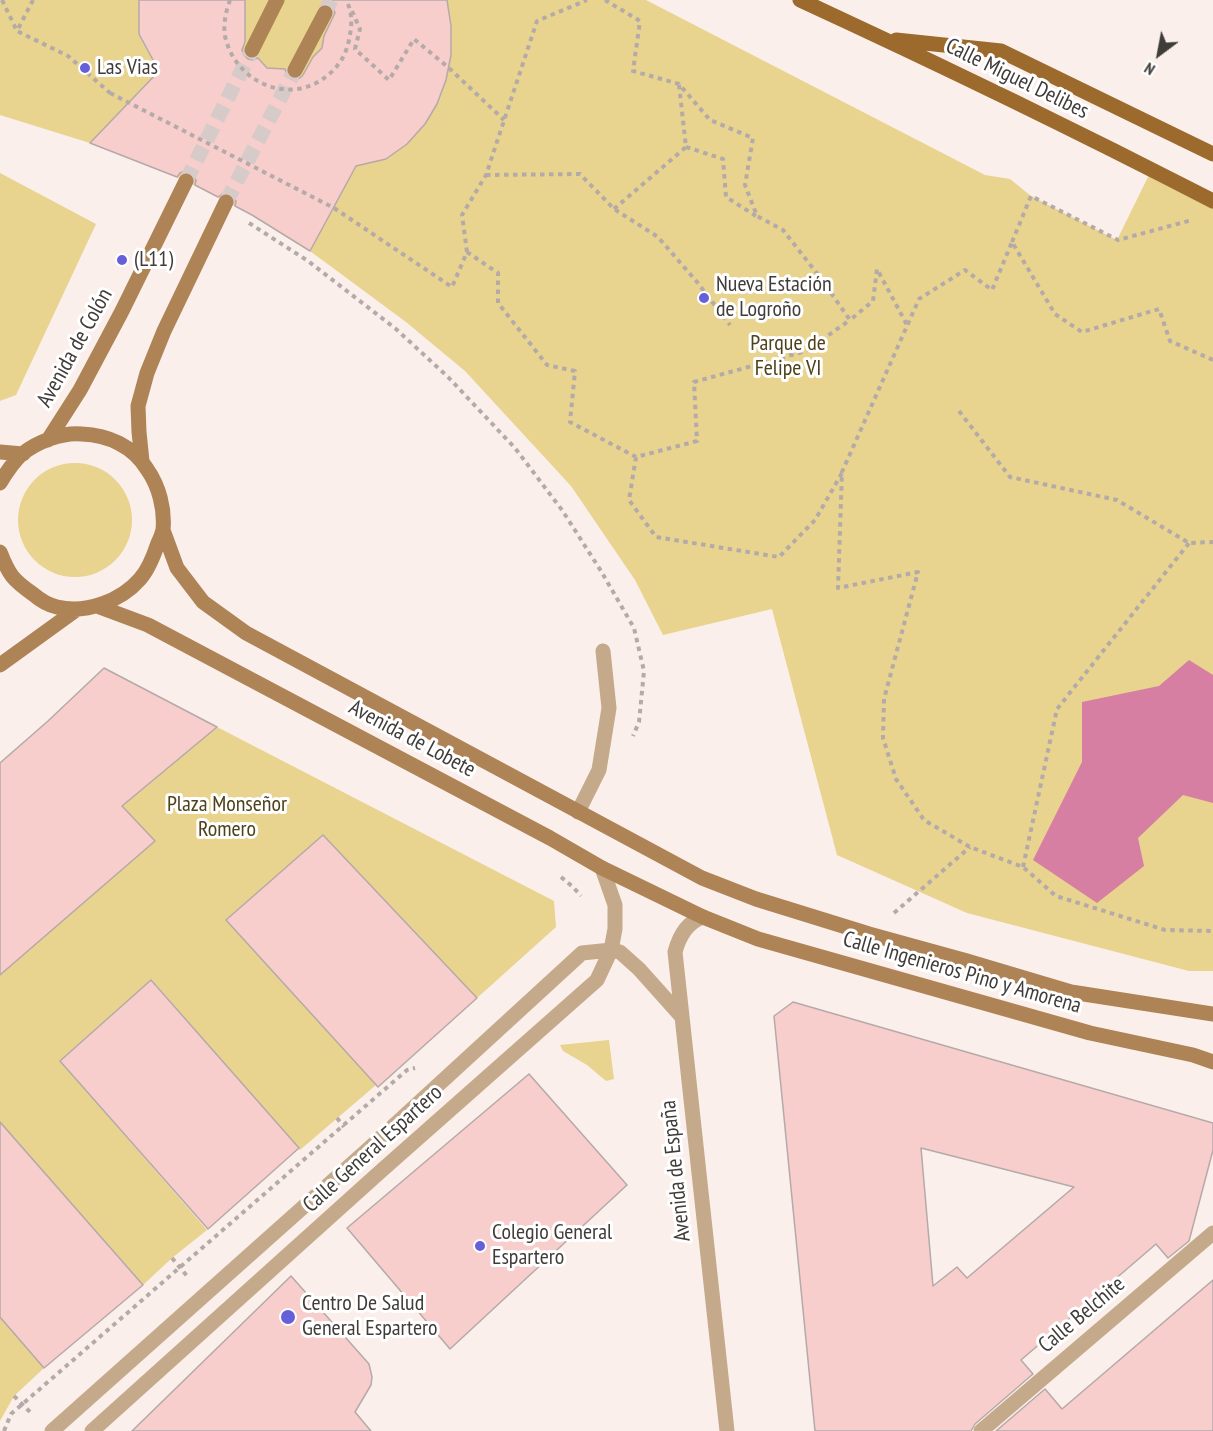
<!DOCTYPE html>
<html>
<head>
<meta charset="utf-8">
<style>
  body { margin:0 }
  #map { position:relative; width:1213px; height:1431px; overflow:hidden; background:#fbefeb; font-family:"PT Sans Narrow",sans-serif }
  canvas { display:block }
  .north { position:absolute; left:1129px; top:24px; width:60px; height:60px; -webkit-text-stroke:4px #fff; paint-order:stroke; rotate:212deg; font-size:16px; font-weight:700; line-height:24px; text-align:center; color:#403c3a }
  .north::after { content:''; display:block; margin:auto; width:21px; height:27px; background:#403c3a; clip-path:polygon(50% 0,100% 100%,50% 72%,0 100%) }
</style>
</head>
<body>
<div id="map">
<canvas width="1213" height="1431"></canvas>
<div class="north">N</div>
</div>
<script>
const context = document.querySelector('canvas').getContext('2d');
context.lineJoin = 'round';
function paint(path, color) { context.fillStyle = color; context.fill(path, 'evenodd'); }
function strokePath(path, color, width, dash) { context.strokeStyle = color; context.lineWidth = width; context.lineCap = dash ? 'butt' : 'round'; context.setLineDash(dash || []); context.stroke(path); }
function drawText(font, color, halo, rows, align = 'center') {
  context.font = font + ' "PT Sans Narrow",sans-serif'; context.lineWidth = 6; context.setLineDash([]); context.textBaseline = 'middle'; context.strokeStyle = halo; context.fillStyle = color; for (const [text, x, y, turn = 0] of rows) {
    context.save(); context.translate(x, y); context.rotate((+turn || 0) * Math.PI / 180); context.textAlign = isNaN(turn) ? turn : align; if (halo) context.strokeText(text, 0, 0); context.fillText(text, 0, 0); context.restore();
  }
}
paint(new Path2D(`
  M0 0H646L985 175 1010 179 1031 196 1117 240 1149 175 1213 203V971H1189L967 913 837 855 772 609 663 635 635 580 571 486 465 371 406 322 310 251 252 215 186 181 90 143 0 115Z
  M0 173 96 224 16 395 0 401Z
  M18 520a57 57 0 1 1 114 0a57 57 0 1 1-114 0Z
  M217 727 554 901 556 927 477 998 323 835 226 920 376 1085 300 1150 152 980 60 1061 207 1230 172 1258 143 1285 0 1122V975L154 841 122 806Z
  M609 1040 614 1079 606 1081 587 1065 563 1051 560 1045Z
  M0 1317 44 1368 14 1396 0 1421Z`), '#e8d38f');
paint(new Path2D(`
  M1189 660 1213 675V803L1183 795 1138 838 1144 866 1097 903 1033 860 1082 762V702L1159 686Z`), '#d77ea3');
const building = new Path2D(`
  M139 0H245V42L242 50 244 55 248 59 253 60 258 58 267 68 285 69 287 76 295 80 300 78 303 75 313 57 322 48 324 36 335 13 333 7 329 4V0H447L451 26V55L446 80 437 104 425 124 407 144 386 159 356 166 310 251 252 215 235 206 236 201 231 194 225 192 218 197 195 185 196 180 191 173 185 171 180 173 177 177 90 143 159 71 139 34Z
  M104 668 217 727 122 806 155 841 0 975V763L48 721Z
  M323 835 477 998 378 1087 226 920Z
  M151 980 299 1148 208 1229 60 1061Z
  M793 1002 1213 1123V1150L1189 1241 1168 1258 1156 1244 1021 1360 1033 1374 975 1424 971 1431H815L774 1016ZM921 1148 1074 1187 967 1278 957 1267 933 1286Z
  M529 1074 627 1185 450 1349 347 1228Z
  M0 1122 143 1285 44 1368 0 1317Z
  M291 1276 369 1364 372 1377 371 1385 355 1412 371 1431H132Z
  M1213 1280V1431H996L1045 1389 1062 1409Z`);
paint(building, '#f8cecd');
strokePath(building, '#b5a9a9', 1.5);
strokePath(new Path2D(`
  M325 13 331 0
  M186 181 252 50
  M226 202 295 70`), '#d6cbc8', 15, [15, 8]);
strokePath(new Path2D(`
  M2 0 17 31
  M33 0 17 31 68 56 110 93
  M605 0 640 21 633 71 679 84 710 120 753 138 745 185 757 216 783 230 819 276 850 320 873 301 877 269 907 325
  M449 68 504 120
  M686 147 723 159 726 197 756 216
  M486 175 580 174 614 209 658 237 697 282 730 325
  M334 208 452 287 467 252 498 273V303L547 365 575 371 570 422 636 457 697 441 694 382 806 351 850 320
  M614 209 686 147 679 85
  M249 223 308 261 396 329 448 377 515 448 562 510 601 571 634 628 644 671 639 722 633 736
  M1012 242 1031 196 1118 240 1192 220
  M467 252 462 215 486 175 537 21 587 0
  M1213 360 1170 341 1159 309 1082 332 1055 314 1012 242 992 290 965 270 919 299 842 472 838 588 918 572 884 699 883 738 896 779 924 820 970 847 1023 867 1056 896 1165 930 1213 931
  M959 411 1010 477 1117 500 1189 543 1213 542
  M636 457 629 500 656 537 779 557 815 520 842 473
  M1023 867 1057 709 1189 543
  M561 877 573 887 581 896
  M894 913 970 847
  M337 1118 344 1127
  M172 1258 187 1276
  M14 1396 32 1414
  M4 1431 11 1414 407 1070 415 1068`), '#b4aba8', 4, [4.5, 4.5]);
strokePath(new Path2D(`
  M578 812 599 770 609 708 603 651`), '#c5a98b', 15);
strokePath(new Path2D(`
  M703 917C687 922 679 937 675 952L727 1431
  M52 1431 365 1152 582 953 611 950 620 952 639 969 682 1017
  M92 1431 381 1171 597 980 611 950 615 929V905L602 868
  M981 1431 1213 1233`), '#c5a98b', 15);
strokePath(new Path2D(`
  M252 50 277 0
  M295 70 325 13
  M48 440 80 390 122 311 186 181
  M0 452 23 454
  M142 461 139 432 138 406 147 373 164 331 226 202
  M0 483C6 473 13 462 22 454 37 442 62 432 82 434 108 435 133 446 147 469 159 486 165 509 163 530 162 534 160 539 158 543 154 555 149 569 140 579 121 601 86 614 57 607 48 605 40 600 33 594 13 580 9 575 0 552
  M163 530 177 568 203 602 246 633 702 878 756 899 869 934 967 961 1071 992 1213 1014
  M97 606 148 625 550 838 602 868 703 917 758 939 1090 1033 1193 1055 1213 1062
  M0 665 76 610`), '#ae8456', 15);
strokePath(new Path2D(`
  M800 0C939 64 1077 131 1213 201
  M896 40 1001 51 1213 154`), '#9c6a2c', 15);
strokePath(new Path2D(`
  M230 0C226 11 223 24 225 36 235 83 291 107 328 75 339 66 346 55 349 40 352 26 353 13 346 0
  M352 11 360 29 355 49 389 80 414 39 449 68
  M110 93 334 208`), '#b4aba8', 4, [4.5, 4.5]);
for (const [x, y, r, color] of [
  [85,68,6,"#6560d9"],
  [122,260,6,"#6560d9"],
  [704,298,6,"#6560d9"],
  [480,1246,6,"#6560d9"],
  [288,1317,8,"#6560d9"]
]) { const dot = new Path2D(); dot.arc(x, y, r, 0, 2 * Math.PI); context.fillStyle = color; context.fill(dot); strokePath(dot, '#fff', 2); }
drawText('22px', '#403c3a', '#fff', [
  ["Las Vias",97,68],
  ["(L11)",134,260],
  ["Nueva Estación",716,285],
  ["de Logroño",716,310],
  ["Colegio General",492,1233],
  ["Espartero",492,1258],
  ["Centro De Salud",302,1304],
  ["General Espartero",302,1329]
], 'left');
drawText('22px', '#403c3a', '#fff', [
  ["Calle Miguel Delibes",1017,79,26],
  ["Avenida de Colón",75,348,-61],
  ["Avenida de Lobete",412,739,28],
  ["Calle Ingenieros Pino y Amorena",962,973,16],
  ["Calle General Espartero",373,1149,-42],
  ["Avenida de España",676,1171,-96],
  ["Calle Belchite",1082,1315,-40]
]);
drawText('22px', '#4e421a', '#fff', [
  ["Parque de",788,344],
  ["Felipe VI",788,369],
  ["Plaza Monseñor",227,805],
  ["Romero",227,830]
]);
</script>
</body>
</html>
